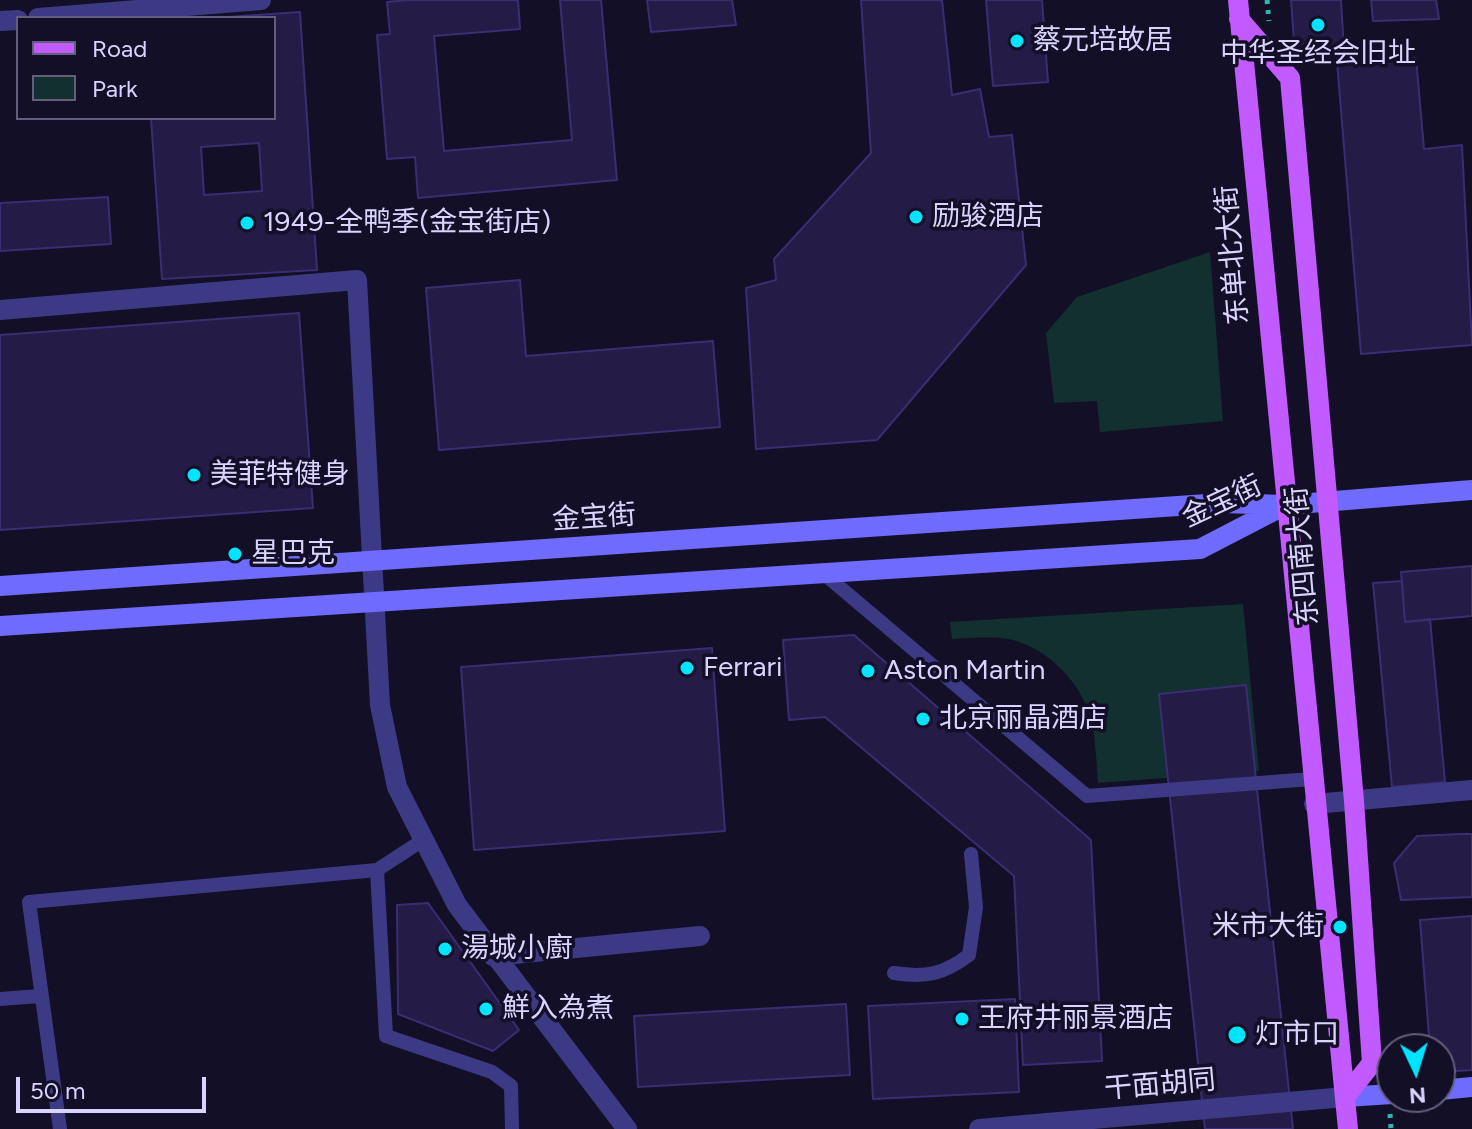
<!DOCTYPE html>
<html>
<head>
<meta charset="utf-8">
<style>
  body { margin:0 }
  #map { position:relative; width:1472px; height:1129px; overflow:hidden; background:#130f26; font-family:Figtree,sans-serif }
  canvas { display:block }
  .legend { position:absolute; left:16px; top:16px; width:260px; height:104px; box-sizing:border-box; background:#130f26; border:2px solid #625e7d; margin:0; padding:10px 14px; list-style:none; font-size:24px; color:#d9d4ff }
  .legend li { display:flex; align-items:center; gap:16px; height:40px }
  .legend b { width:40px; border:2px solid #625e7d }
  .north { position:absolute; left:1376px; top:1033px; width:80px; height:80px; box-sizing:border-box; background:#130f26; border:2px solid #625e7d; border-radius:50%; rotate:176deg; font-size:22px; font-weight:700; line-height:32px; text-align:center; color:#d9d4ff }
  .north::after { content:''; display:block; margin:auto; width:28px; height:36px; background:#00e5ff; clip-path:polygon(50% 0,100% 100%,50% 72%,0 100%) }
  .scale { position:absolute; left:16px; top:1077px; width:190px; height:36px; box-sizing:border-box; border:4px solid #d9d4ff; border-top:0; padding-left:10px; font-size:24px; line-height:28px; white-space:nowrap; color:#d9d4ff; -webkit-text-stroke:6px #130f26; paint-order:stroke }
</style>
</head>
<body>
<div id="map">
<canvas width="1472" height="1129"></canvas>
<ul class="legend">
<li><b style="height:10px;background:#c25bff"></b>Road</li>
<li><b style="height:22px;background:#12302f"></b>Park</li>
</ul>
<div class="north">N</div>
<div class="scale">50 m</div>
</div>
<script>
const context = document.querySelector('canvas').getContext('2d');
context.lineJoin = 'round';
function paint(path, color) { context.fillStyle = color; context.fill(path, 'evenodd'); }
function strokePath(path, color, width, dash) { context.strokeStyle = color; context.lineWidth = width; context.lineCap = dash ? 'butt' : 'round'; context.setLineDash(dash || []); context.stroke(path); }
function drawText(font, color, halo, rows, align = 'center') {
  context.font = font + ' Figtree,"Noto Sans SC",sans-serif'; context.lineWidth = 7; context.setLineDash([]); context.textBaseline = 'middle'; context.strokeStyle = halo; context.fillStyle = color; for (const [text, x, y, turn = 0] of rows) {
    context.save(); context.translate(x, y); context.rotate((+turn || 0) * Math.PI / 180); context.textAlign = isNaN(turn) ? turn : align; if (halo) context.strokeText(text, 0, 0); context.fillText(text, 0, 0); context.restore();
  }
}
paint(new Path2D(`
  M1210 252 1223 421 1100 432 1097 401 1054 403 1046 333 1077 297Z
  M1243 604 1259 771 1098 783C1096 762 1096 736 1090 716 1080 682 1048 649 1013 640 994 635 971 638 952 639L950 622Z`), '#12302f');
const building = new Path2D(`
  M408 0H518L520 29 434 36 444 151 572 140 560 0H601L617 180 418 198 415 157 387 159 377 35 390 34 387 2Z
  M647 0H732L736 25 651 32Z
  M861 0H942L952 95 980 89 989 137 1012 135 1026 265 877 440 756 449 746 288 776 280 774 259 871 153Z
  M986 0H1042L1048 82 993 86Z
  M1291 0H1341L1344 50 1295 55Z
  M1371 0H1436L1439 19 1373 21Z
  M300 12 317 270 162 279 151 118H274V18H214ZM259 143 262 191 204 195 201 147Z
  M1416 58 1424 149 1462 145 1472 345 1361 354 1337 62Z
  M108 197 111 244 0 251V203Z
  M520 280 526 356 713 341 720 427 439 450 426 288Z
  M299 313 313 508 0 530V335Z
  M1472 566V616L1405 622 1401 572Z
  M1402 581 1405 622 1430 619 1445 782 1392 787 1373 583Z
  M854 635 1091 840 1102 1061 1023 1065 1014 876 825 717 789 720 783 640Z
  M712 648 725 831 474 850 461 667Z
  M1246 685 1293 1129H1205L1159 694Z
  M1461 834H1472V897L1401 900 1394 863 1417 836Z
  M428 903 519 1030 493 1051 398 1014 397 905Z
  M1472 916V1070L1440 1072V1049H1430L1420 920Z
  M1015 999 1019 1092 873 1099 868 1006Z
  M846 1004 850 1075 638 1087 634 1016Z`);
paint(building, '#241b47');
strokePath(building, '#3b2d73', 2);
strokePath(new Path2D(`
  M1267 0 1269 21
  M1390 1114 1391 1129`), '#2fb8b0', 5, [4, 6]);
strokePath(new Path2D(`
  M823 573 1087 796 1312 779
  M377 870 386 1036 492 1072 511 1086 512 1129
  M894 973C926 978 944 974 969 955L976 907 971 854
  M0 999 40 996
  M60 1129 29 902 377 870 423 840`), '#3d3a85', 14);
strokePath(new Path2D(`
  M38 18 261 0
  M0 21 18 20
  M0 310 357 280 380 705 397 787 457 905 627 1129
  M1314 804 1472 790
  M493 956 700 936
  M979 1129 1345 1097`), '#3d3a85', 20);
strokePath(new Path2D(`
  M0 586 1222 503 1285 505 1472 490
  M0 626 1200 549 1283 506
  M1440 1090 1472 1087
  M1345 1097 1392 1094`), '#6f6bff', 20);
strokePath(new Path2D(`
  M1238 0 1348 1129
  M1239 19 1290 78 1354 801 1372 1063 1345 1097`), '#c25bff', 20);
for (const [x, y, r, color] of [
  [1318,25,8,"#00e5ff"],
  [1017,41,8,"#00e5ff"],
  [916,217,8,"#00e5ff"],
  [247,223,8,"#00e5ff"],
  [194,475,8,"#00e5ff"],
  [235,554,8,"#00e5ff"],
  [687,668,8,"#00e5ff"],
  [868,671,8,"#00e5ff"],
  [923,719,8,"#00e5ff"],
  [1340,927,8,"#00e5ff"],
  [445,949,8,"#00e5ff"],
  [486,1009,8,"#00e5ff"],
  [962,1019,8,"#00e5ff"],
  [1237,1035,10,"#00e5ff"]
]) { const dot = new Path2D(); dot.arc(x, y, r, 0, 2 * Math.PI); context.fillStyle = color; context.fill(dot); strokePath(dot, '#130f26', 3); }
drawText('28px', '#d9d4ff', '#130f26', [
  ["蔡元培故居",1033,41],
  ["中华圣经会旧址",1318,54,"center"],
  ["励骏酒店",932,217],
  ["1949-全鸭季(金宝街店)",263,223],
  ["美菲特健身",210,475],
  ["星巴克",251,554],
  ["Ferrari",703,668],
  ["Aston Martin",884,671],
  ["北京丽晶酒店",939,719],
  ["米市大街",1324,927,"right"],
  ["湯城小廚",461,949],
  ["鮮入為煮",502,1009],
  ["王府井丽景酒店",978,1019],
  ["灯市口",1255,1035]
], 'left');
drawText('28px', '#d9d4ff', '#130f26', [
  ["东单北大街",1233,255,-95],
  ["金宝街",1222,502,-25],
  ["金宝街",594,518,-4],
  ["东四南大街",1303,556,-95],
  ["干面胡同",1160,1085,-5]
]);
</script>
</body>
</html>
